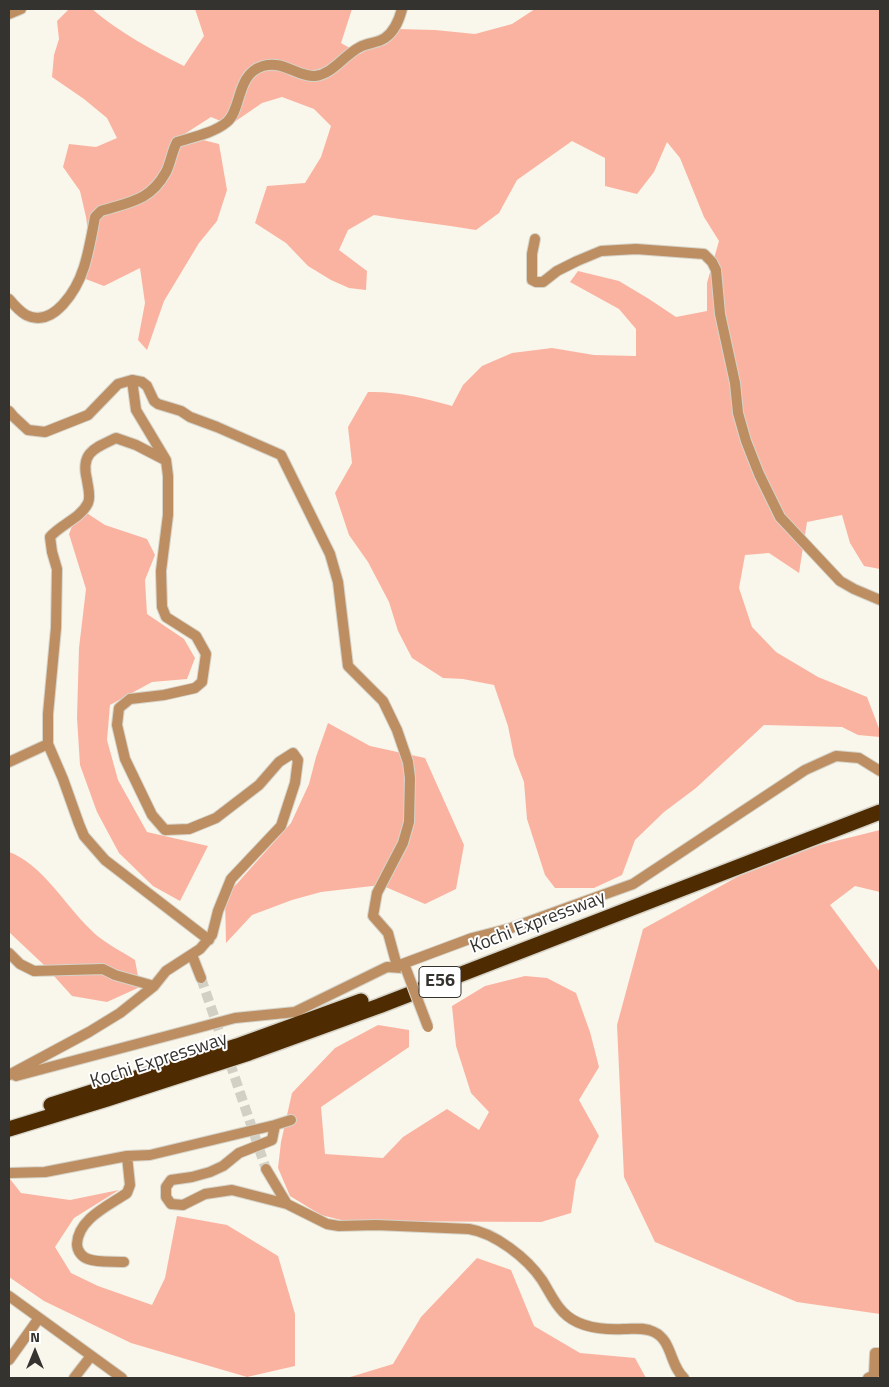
<!DOCTYPE html>
<html>
<head>
<meta charset="utf-8">
<style>
  body { margin:0 }
  #map { position:relative; width:889px; height:1387px; overflow:hidden; background:#f9f6eb; font-family:"Titillium Web",sans-serif }
  canvas { display:block }
  .frame { position:absolute; inset:0; border:10px solid #35332f; pointer-events:none }
  .north { position:absolute; left:10px; top:1327px; width:50px; height:50px; -webkit-text-stroke:4px #fff; paint-order:stroke; rotate:0deg; font-size:14px; font-weight:700; line-height:20px; text-align:center; color:#35332f }
  .north::after { content:''; display:block; margin:auto; width:18px; height:22px; background:#35332f; clip-path:polygon(50% 0,100% 100%,50% 72%,0 100%) }
</style>
</head>
<body>
<div id="map">
<canvas width="889" height="1387"></canvas>
<div class="frame"></div>
<div class="north">N</div>
</div>
<script>
const context = document.querySelector('canvas').getContext('2d');
context.lineJoin = 'round';
function paint(path, color) { context.fillStyle = color; context.fill(path, 'evenodd'); }
function strokePath(path, color, width, dash) { context.strokeStyle = color; context.lineWidth = width; context.lineCap = dash ? 'butt' : 'round'; context.setLineDash(dash || []); context.stroke(path); }
function drawText(font, color, halo, rows, align = 'center') {
  context.font = font + ' "Titillium Web",sans-serif'; context.lineWidth = 4; context.setLineDash([]); context.textBaseline = 'middle'; context.strokeStyle = halo; context.fillStyle = color; for (const [text, x, y, turn = 0] of rows) {
    context.save(); context.translate(x, y); context.rotate((+turn || 0) * Math.PI / 180); context.textAlign = isNaN(turn) ? turn : align; if (halo) context.strokeText(text, 0, 0); context.fillText(text, 0, 0); context.restore();
  }
}
paint(new Path2D(`
  M69 9H92C120 33 152 50 184 66L204 36 195 9H352L341 43 360 54 397 29 435 30 475 34 512 24 535 9H880V569L864 566 850 543 842 515 807 522 799 573 769 553 745 555 739 588 752 627 776 652 818 677 867 697 880 731V737L858 735 842 727 764 725 696 788 664 812 635 840 622 875 594 888H555L545 875 527 819 524 782 514 756 508 726 494 685 463 679 443 678 412 658 398 631 389 602 368 562 349 535 335 493 352 463 348 427 368 392C396 391 424 398 452 406L463 385 482 366 512 353 552 348 594 355 636 356V329L619 309 570 282 578 271 619 281 649 299 676 317 707 311V283L719 241 704 217 680 158 667 142 654 172 637 194 605 186V158L572 141 517 180 499 213 476 230C442 224 408 221 374 215L348 230 339 250 367 271 366 290 349 288 331 280 308 266 286 243 255 223 267 186 305 183 321 157 331 126 314 109 282 97 262 103 230 125 211 117 183 135 219 144 227 190 217 221 199 243 164 301 147 350 138 340 145 303 140 268 104 286 83 278 91 255 86 217 80 191 63 167 69 144 96 147 117 138 107 118 84 99 52 77 54 55 59 39 57 21Z
  M79 508 105 525 147 539 155 555 145 580 147 614 184 639 195 658 187 679 152 682 110 705 107 740 118 780 147 832 208 846 180 901 153 886 119 853 97 812 80 765 77 718 79 648 86 589 69 534Z
  M328 723 370 746 425 758 464 845 456 889 425 904 381 885 321 892 292 900 252 915 226 943 225 897 291 823 309 784 316 757Z
  M880 830V892L855 886 830 905 880 972V1314L797 1302 655 1242 624 1177 617 1025 643 929 775 856Z
  M9 852C42 864 65 905 90 929 101 941 121 951 135 960L140 987 107 1002 72 996 44 965 9 932Z
  M525 976 547 978 576 993 590 1032 599 1067 579 1100 599 1136 576 1180 571 1213 541 1222 345 1221 321 1215 290 1196 278 1168 281 1142 292 1093 335 1048 378 1025 409 1030V1047L321 1107 325 1154 383 1158 403 1137 447 1109 479 1130 489 1112 471 1093 456 1046 452 1006 485 986Z
  M10 1179 21 1193 70 1200 119 1190 74 1218 55 1247 71 1273 98 1286 152 1305 165 1278 177 1216 227 1225 278 1256 295 1314V1366L247 1377 131 1343 44 1301 9 1277V1182Z
  M477 1258 511 1270 534 1326 580 1353 635 1358 646 1378H347L393 1364 421 1317Z`), '#fbb3a1');
strokePath(new Path2D(`
  M201 978 266 1169`), '#d2cfc5', 10, [10, 5]);
const minor = new Path2D(`
  M9 14 21 9
  M535 239 532 254V280L536 282H543L557 271 577 261 601 251 636 249 704 254 712 262 716 270 720 314 735 383 738 413 746 441 759 474 780 517 840 581 854 589 880 600
  M9 299C14 305 19 311 26 315 54 329 77 289 84 267 89 251 92 234 95 217L101 211C130 202 150 201 166 172 171 162 172 151 177 142 193 137 214 133 227 122 242 109 236 74 263 66 285 60 296 77 315 76 333 74 344 55 360 47 367 43 378 43 385 38 395 31 399 20 402 9
  M9 411 14 417 28 430 45 432 88 415 118 384 132 380 142 382 147 386 154 401 158 404 181 411 190 417 217 427 281 455 330 554 338 582 348 666 383 701 397 730 408 762 410 778 409 822 403 843 377 893 373 916 388 933 397 966
  M165 460 136 445 116 438C95 448 80 452 87 480 88 488 91 496 88 503 80 519 61 524 50 537L52 552 57 569 56 628 48 714V744L63 779 79 824 84 836 105 860 209 940
  M9 762 48 744
  M9 953 20 964 34 971 103 969 115 975 154 986
  M192 955 201 978
  M397 966 472 938 511 928 633 884 805 770 836 756 859 758 880 771
  M9 1075 89 1032 120 1013 154 986 166 971 200 949 212 935 218 911 231 879 281 826 295 783 298 760 293 753 279 762 259 785 216 818 189 829 165 830 152 815 125 759 117 725 119 708 130 699 164 695 195 688 202 682 206 654 196 636 166 617 162 607 161 571 168 515V476L166 460 136 410 132 380
  M16 1076 235 1018 295 1012 387 967 402 968
  M275 1125 291 1120
  M266 1169 287 1204 327 1224 339 1226 376 1225 469 1229C495 1233 527 1258 542 1280 549 1291 554 1303 563 1312 578 1328 603 1330 624 1329 634 1329 644 1327 654 1332 672 1340 670 1366 684 1378
  M9 1173 45 1172 127 1156 150 1155 275 1125 272 1140 239 1153 223 1166 210 1172 192 1177 171 1180 166 1187V1197L171 1204 183 1205 205 1194 232 1190 287 1204
  M124 1262C113 1261 98 1263 88 1259 82 1257 77 1251 77 1244 78 1219 108 1206 127 1193L130 1185 127 1156
  M9 1296 122 1378
  M9 1360 39 1318
  M74 1378 91 1356
  M868 1378 874 1375 875 1353H880`);
const motorway = new Path2D(`
  M51 1105 237 1046 361 1001
  M9 1129 107 1099 249 1053 379 1006 880 812`);
strokePath(minor, '#d6d3c9', 12);
strokePath(motorway, '#d6d3c9', 18);
strokePath(minor, '#bd8e62', 10);
strokePath(motorway, '#4e2b00', 15);
const minorBridge = new Path2D(`
  M406 969 428 1027`);
strokePath(minorBridge, '#d6d3c9', 12, []);
strokePath(minorBridge, '#bd8e62', 10);
for (const [x, y, w] of [
  [440,982,42]
]) { const box = new Path2D(); box.roundRect(x - w / 2, y - 15.5, w, 31, 4); context.fillStyle = '#fff'; context.fill(box); strokePath(box, '#35332f', 1); }
drawText('bold 18px', '#35332f', null, [
  ["E56",440,982]
]);
drawText('19px', '#35332f', '#fff', [
  ["Kochi Expressway",538,923,-21],
  ["Kochi Expressway",159,1061,-18]
]);
</script>
</body>
</html>
